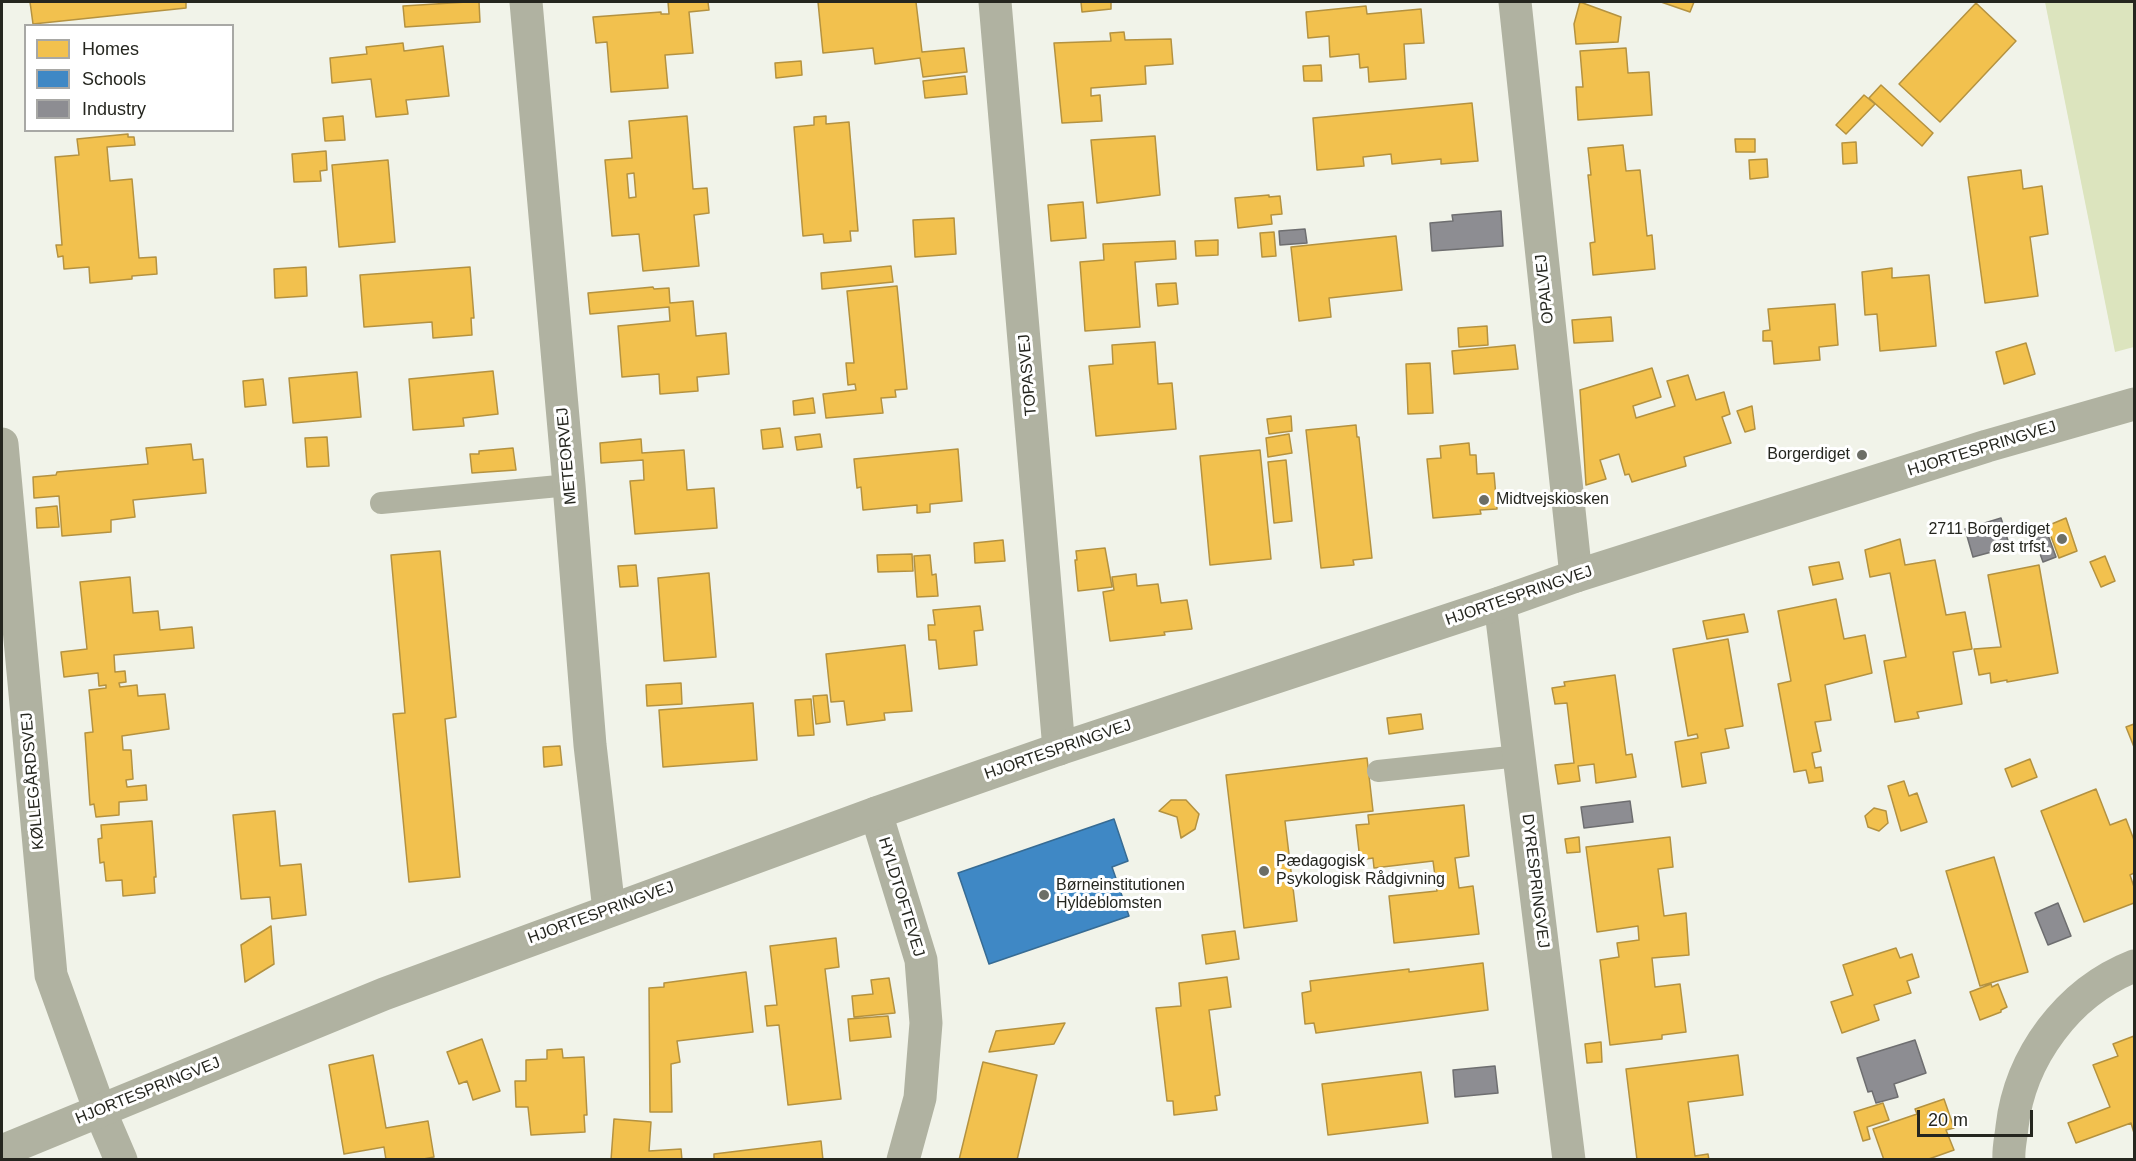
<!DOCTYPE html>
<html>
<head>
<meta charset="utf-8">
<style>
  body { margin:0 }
  #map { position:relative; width:2136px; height:1161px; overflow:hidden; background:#f1f3e9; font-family:Arial,sans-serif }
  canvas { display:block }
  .frame { position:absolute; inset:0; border:3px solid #25261f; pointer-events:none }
  .legend { position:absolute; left:24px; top:24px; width:210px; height:108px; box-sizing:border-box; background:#fff; border:2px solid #a8a8a5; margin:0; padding:8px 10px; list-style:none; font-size:18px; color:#25261f }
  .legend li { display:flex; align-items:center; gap:12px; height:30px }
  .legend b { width:30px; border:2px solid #a8a8a5 }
  .scale { position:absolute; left:1917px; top:1110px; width:116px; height:27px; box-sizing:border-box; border:3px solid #25261f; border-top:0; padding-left:8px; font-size:18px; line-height:21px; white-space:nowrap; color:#25261f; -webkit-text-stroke:4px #fff; paint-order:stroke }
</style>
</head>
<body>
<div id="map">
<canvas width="2136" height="1161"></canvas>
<div class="frame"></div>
<ul class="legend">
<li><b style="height:16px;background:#f2c14e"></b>Homes</li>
<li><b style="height:16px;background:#3f88c5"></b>Schools</li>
<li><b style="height:16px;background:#8d8d92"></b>Industry</li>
</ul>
<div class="scale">20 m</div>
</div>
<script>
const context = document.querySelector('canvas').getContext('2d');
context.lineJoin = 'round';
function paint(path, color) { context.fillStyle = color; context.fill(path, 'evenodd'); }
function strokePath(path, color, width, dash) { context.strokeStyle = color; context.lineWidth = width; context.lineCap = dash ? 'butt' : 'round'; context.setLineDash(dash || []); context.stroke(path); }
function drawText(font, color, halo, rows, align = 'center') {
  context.font = font + ' Arial,sans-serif'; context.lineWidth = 6; context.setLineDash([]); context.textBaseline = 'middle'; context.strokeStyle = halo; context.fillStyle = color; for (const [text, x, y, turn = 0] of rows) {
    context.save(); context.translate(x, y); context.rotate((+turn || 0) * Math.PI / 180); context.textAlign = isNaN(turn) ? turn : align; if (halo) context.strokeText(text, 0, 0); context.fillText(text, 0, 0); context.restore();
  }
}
paint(new Path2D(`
  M2045 2H2134V347L2115 352Z`), '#dce4be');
const homes = new Path2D(`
  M30 2H186V8L33 24Z
  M467 2H479L480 22 405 27 403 6Z
  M668 2H708L709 10 689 12 693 53 665 55 668 88 611 92 607 42 596 43 593 17 661 12V14H669Z
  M818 2H916L922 52 964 48 967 72 923 77 920 58 875 64 873 48 823 53Z
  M1081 2H1111V9L1082 12Z
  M1580 2 1621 17 1618 42 1576 44 1574 24Z
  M1661 2H1694L1690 12Z
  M1976 3 2016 41 1940 122 1899 84Z
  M1366 6 1367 14 1421 9 1424 43 1404 44 1406 79 1369 82 1368 67 1360 68 1359 54 1330 57 1329 36 1308 38 1306 12Z
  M1124 32 1125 40 1171 39 1173 64 1145 66 1146 84 1091 88V96L1100 95 1102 121 1062 123 1054 43 1111 41 1110 33Z
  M403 43 404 51 443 46 449 96 406 100 408 114 376 117 371 79 332 83 330 58 367 54 366 47Z
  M1626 48 1628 73 1649 72 1652 115 1578 120 1576 87H1583L1580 51Z
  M801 61 802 75 776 78 775 63Z
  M1321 65 1322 81H1304L1303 66Z
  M965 76 967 94 925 98 923 81Z
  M1881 85 1933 133 1922 146 1869 98Z
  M1864 95 1875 104 1846 134 1836 125Z
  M1472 103 1478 161 1441 164V159L1392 164 1391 154 1363 157 1364 166 1317 170 1313 118Z
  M343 116 345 140 325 141 323 118Z
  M687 116 693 189 707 188 709 213 694 215 699 266 643 271 639 234 612 236 605 160 632 158 629 121ZM634 173 636 197 629 198 627 174Z
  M826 116V124L849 122 858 231H850L851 241 824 243 823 234 803 236 794 127 814 125V117Z
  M128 134V137H134L135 145 107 147 110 181 132 179 139 258 156 257 157 274 132 276V279L90 283 89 267 64 269 63 256 58 257 56 245H62L55 157 79 155 77 139Z
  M1155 136 1160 195 1097 203 1091 140Z
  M1735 139H1755V152H1736Z
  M1856 142 1857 163 1843 164 1842 143Z
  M1623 145 1626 171 1640 170 1647 236 1652 235 1655 269 1593 275 1590 243 1595 242 1588 175H1591L1588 148Z
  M326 151 327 170 320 171 321 181 294 182 292 154Z
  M1767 159 1768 177 1750 179 1749 160Z
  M388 160 395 242 339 247 332 165Z
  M2021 170 2023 189 2042 186 2048 234 2030 237 2038 296 1985 303 1968 177Z
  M1269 195V197L1280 196 1282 214 1271 215 1272 224 1238 228 1235 198Z
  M1083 202 1086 238 1051 241 1048 205Z
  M954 218 956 254 915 257 913 220Z
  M1274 232 1276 256 1262 257 1260 233Z
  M1396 236 1402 290 1329 298 1331 317 1299 321 1291 247Z
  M1218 240V255L1196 256 1195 241Z
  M1175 241 1176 259 1135 262 1140 327 1085 331 1080 262 1104 260 1103 244Z
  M891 266 893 282 822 289 821 273Z
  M306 267 307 296 275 298 274 269Z
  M470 267 474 318H471L472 335 433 338 432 322 364 327 360 275Z
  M1892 268V278L1929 275 1936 346 1880 351 1877 314 1865 315 1862 272Z
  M1176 283 1178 304 1158 306 1156 284Z
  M897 286 907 389 895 390 896 397 881 398 883 413 826 418 823 394 856 390 855 384 848 385 846 363H854L847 291Z
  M653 287 654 289 669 288 670 303 693 301 696 336 726 333 729 374 697 377 698 391 660 394 659 374 622 377 618 326 670 321 669 307 590 314 588 293Z
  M1835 304 1838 345 1819 347 1820 360 1774 364 1772 341H1763V331L1770 330 1768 309Z
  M1611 317 1613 341 1574 343 1572 320Z
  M1487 326 1488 345 1459 347 1458 328Z
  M1155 342 1158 384 1172 383 1176 429 1096 436 1089 366 1113 364 1112 345Z
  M2026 343 2035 374 2004 384 1996 352Z
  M1515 345 1518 369 1454 374 1452 351Z
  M1430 363 1433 413 1408 414 1406 364Z
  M1652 368 1661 397 1633 406 1636 418 1675 406 1667 381 1688 375 1696 400 1724 392 1730 414 1722 417 1731 443 1684 457 1686 466 1632 482 1629 474 1625 475 1619 454 1600 460 1606 479 1586 485 1580 390Z
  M493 371 498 414 463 418 464 426 413 430 409 379Z
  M357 372 361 417 293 423 289 378Z
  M263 379 266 405 245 407 243 381Z
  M813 398 815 413 794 415 793 401Z
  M1752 406 1755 429 1745 432 1737 411Z
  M1291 416 1292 431 1269 434 1267 419Z
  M1356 425 1357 437H1359L1372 558 1353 560 1354 565 1321 568 1306 430Z
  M780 428 783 447 763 449 761 430Z
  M820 434 822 447 797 450 795 437Z
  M1289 434 1292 453 1268 457 1266 438Z
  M327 437 329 466 307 467 305 438Z
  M641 439 642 453 684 450 687 490 714 488 717 528 635 534 630 481 644 480 643 460 601 463 600 443Z
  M1469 443 1470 455H1476L1477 474 1494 473 1497 509 1480 510 1481 514 1433 518 1427 459 1441 458 1440 446Z
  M191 444 193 460 203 459 206 493 133 500 135 517 111 520V532L62 536 59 496 34 498 33 477 56 475 57 472 148 464 146 448Z
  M513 448 516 470 472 473 470 454H479V451Z
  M958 449 962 501 930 504V512L917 513V505L863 510 861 487 857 488 854 459Z
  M1260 450 1271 559 1210 565 1200 456Z
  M1286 460 1292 521 1274 523 1268 462Z
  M57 506 59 527 37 528 36 508Z
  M2066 518 2077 551 2059 558 2047 526Z
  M1900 539 1905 565 1935 560 1946 615 1965 612 1972 649 1953 652 1962 704 1917 712 1919 718 1895 722 1884 661 1906 657 1890 573 1870 577 1865 550Z
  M1003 540 1005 561 975 563 974 543Z
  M1105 548 1112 587 1078 591 1075 560H1077L1076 551Z
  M440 551 456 717 445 719 460 877 409 882 393 714 405 713 391 555Z
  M912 554 913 571 878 572 877 555Z
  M930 555 932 575 936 574 938 596 917 597 914 556Z
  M2105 556 2115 581 2101 587 2090 562Z
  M1839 562 1843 579 1813 585 1809 567Z
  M636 565 638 586 620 587 618 566Z
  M2039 565 2058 673 2007 682V680L1991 683 1990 673 1979 675 1974 649 2001 647 1988 575Z
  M709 573 716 657 664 661 658 578Z
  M1136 574 1137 586 1158 584 1161 603 1187 600 1192 629 1164 632 1165 635 1110 641 1103 592 1114 590 1112 577Z
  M130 577 133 613 158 611 160 630 192 627 194 648 114 655 115 672 125 671 126 682 119 683 120 687 137 685 138 696 165 694 169 729 122 736 123 750H131L133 779 126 780 127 787 146 785 147 800 119 802V815L96 817 94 804 90 805 85 733 93 732 89 690 106 688V685L99 686 98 673 64 677 61 652 87 649 80 582Z
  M1836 599 1844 639 1865 635 1872 673 1825 685 1831 720 1815 722 1821 751 1812 753 1815 768 1821 767 1823 781 1809 783 1806 770 1794 772 1778 684 1791 681 1778 611Z
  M980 606 983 630 974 631 977 665 939 669 936 640H929L928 625H935L933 610Z
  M1744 614 1748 632 1707 639 1703 621Z
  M1728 639 1743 726 1725 729 1729 748 1701 753 1706 783 1682 787 1675 742 1698 738 1697 734 1688 736 1673 649Z
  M905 645 912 711 884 713 885 720 847 725 844 701 831 702 826 654Z
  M1615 675 1626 755 1632 754 1636 777 1596 783 1594 764 1578 766 1580 781 1558 784 1555 765 1574 763 1567 703 1555 704 1552 688 1565 686 1564 682Z
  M681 683 682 704 647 706 646 685Z
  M827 695 830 722 816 724 813 696Z
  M811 699 814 735 798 736 795 700Z
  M753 703 757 760 663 767 659 710Z
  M1421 714 1423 729 1389 734 1387 718Z
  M2134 724V747L2126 727Z
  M560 746 562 765 544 767 543 747Z
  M1367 758 1373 811 1285 821 1297 921 1244 928 1226 775Z
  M2030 759 2037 777 2012 787 2005 769Z
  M1904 781 1909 796 1917 793 1927 822 1901 831 1888 786Z
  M2096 789 2110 825 2126 819 2134 840V873L2130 875 2134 887V903L2084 922 2041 811Z
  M1171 800H1186L1199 814 1195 829 1181 838 1177 817 1159 811Z
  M1464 805 1469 856 1455 858 1459 888 1473 886 1479 934 1394 943 1389 896 1437 891 1433 861 1374 868 1373 858 1360 860 1356 825 1369 824 1368 815Z
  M1874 808 1886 811 1888 823 1879 831 1868 827 1865 816Z
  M275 811 280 866 301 864 306 915 272 919 270 897 241 899 233 815Z
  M152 821 156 877H154L155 893 123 896 122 880 106 881 104 862 100 863 98 839 102 838 101 825Z
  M1579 837 1580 852 1567 853 1565 839Z
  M1670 837 1673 867 1658 869 1664 916 1686 913 1689 955 1652 958 1655 987 1680 984 1686 1032 1662 1035V1039L1610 1045 1600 960 1619 957 1617 943 1639 940 1638 926 1597 932 1586 847Z
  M1994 857 2028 972 1980 986 1946 871Z
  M271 926 274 964 245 982 241 945Z
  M1235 931 1239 959 1206 964 1202 935Z
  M836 938 839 967 825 969 841 1099 788 1105 779 1025 767 1026 765 1006 777 1005 770 946Z
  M1896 948 1900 958 1912 954 1919 977 1907 981 1911 993 1874 1005 1879 1020 1842 1033 1831 1002 1853 995 1843 965Z
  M1483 963 1488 1010 1316 1033 1314 1023 1305 1024 1302 993 1311 991 1310 981 1409 969V972Z
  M746 972 753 1032 677 1041 680 1062 671 1064 672 1112H650L649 988 664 987V983Z
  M1227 977 1231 1007 1209 1010 1220 1095 1215 1096 1217 1110 1174 1115 1173 1101H1167L1156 1008 1181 1006 1179 983Z
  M889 978 895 1013 854 1017 852 996 873 994 871 980Z
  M1991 984 1992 987 1998 984 2007 1007 2001 1010V1012L1980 1020 1970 992Z
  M888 1016 891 1037 850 1041 848 1019Z
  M1065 1023 1054 1044 989 1052 996 1031Z
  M2134 1036V1133L2131 1123 2076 1143 2068 1123 2110 1107 2093 1065 2118 1056 2113 1044Z
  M482 1039 500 1091 473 1100 467 1081 459 1084 447 1052Z
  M1601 1042 1602 1062 1587 1063 1585 1044Z
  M562 1049 563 1058 584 1057 587 1115H584L585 1132 531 1135 528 1107H516L515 1081H526V1060L547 1059V1050Z
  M373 1055 386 1128 428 1121 434 1157 418 1160H386L384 1147 344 1154 329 1065Z
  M1738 1055 1743 1095 1688 1102 1695 1156 1708 1154 1709 1160H1637L1626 1069Z
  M983 1062 1037 1075 1017 1160H959Z
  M1421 1072 1428 1123 1328 1135 1322 1084Z
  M1944 1099 1954 1128 1946 1130 1954 1150 1926 1160H1884L1873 1129 1917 1114 1915 1109Z
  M1883 1103 1889 1120 1867 1127 1870 1139 1863 1141 1854 1112Z
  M614 1119 651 1122 649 1151 681 1149 682 1160H611Z
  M821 1141 823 1160H714V1154Z`);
paint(homes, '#f2c14e');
strokePath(homes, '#b49240', 1.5);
const schools = new Path2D(`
  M1114 819 1128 861 1112 867 1129 916 989 964 958 873Z`);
paint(schools, '#3f88c5');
strokePath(schools, '#376b93', 1.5);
const industry = new Path2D(`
  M1501 211 1503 246 1432 251 1430 223 1453 221 1452 215Z
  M1305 229 1307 243 1280 245 1279 231Z
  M2001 518 2010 547 1973 557 1965 529Z
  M2044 524 2056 557 2043 562 2032 532Z
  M1630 801 1633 822 1584 828 1581 807Z
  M2058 903 2071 936 2048 945 2035 913Z
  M1915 1040 1926 1073 1894 1084 1898 1097 1876 1103 1872 1091 1868 1092 1857 1058Z
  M1495 1066 1498 1093 1455 1097 1453 1070Z`);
paint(industry, '#8d8d92');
strokePath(industry, '#6e6e70', 1.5);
strokePath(new Path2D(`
  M381 503 569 485
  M1378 771 1519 756`), '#b0b2a1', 22);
strokePath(new Path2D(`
  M526 2 569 485 590 745 609 910
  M995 2 1059 749
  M1515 2 1576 576
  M2 444 51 975 100 1111 121 1160
  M1500 603 1569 1160
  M876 813 921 960 926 1023 920 1098 903 1160
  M2009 1160C2008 1149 2011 1138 2012 1127 2020 1057 2068 992 2134 966`), '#b0b2a1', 33);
strokePath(new Path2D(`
  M2 1151 384 994 876 813 1059 749 1500 603 1576 576 1987 446 2134 404`), '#b0b2a1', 33);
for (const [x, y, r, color] of [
  [1862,455,6,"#6c6e66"],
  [1484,500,6,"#6c6e66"],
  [2062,539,6,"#6c6e66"],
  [1264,871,6,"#6c6e66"],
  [1044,895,6,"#6c6e66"]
]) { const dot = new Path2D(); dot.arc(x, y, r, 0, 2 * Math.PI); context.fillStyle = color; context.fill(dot); strokePath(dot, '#fff', 2); }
drawText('16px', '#25261f', '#fff', [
  ["OPALVEJ",1545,289,-96],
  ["TOPASVEJ",1028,375,-95],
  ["HJORTESPRINGVEJ",1982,449,-17],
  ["METEORVEJ",567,456,-95],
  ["HJORTESPRINGVEJ",1519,596,-19],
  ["HJORTESPRINGVEJ",1058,750,-19],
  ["KØLLEGÅRDSVEJ",33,781,-95],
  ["DYRESPRINGVEJ",1535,881,83],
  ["HYLDTOFTEVEJ",901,897,73],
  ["HJORTESPRINGVEJ",601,913,-20],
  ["HJORTESPRINGVEJ",148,1091,-22]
]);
drawText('16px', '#25261f', '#fff', [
  ["Borgerdiget",1850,455,"right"],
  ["Midtvejskiosken",1496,500],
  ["2711 Borgerdiget",2050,530,"right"],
  ["øst trfst.",2050,548,"right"],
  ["Pædagogisk",1276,862],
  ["Psykologisk Rådgivning",1276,880],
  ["Børneinstitutionen",1056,886],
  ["Hyldeblomsten",1056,904]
], 'left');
</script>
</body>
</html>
